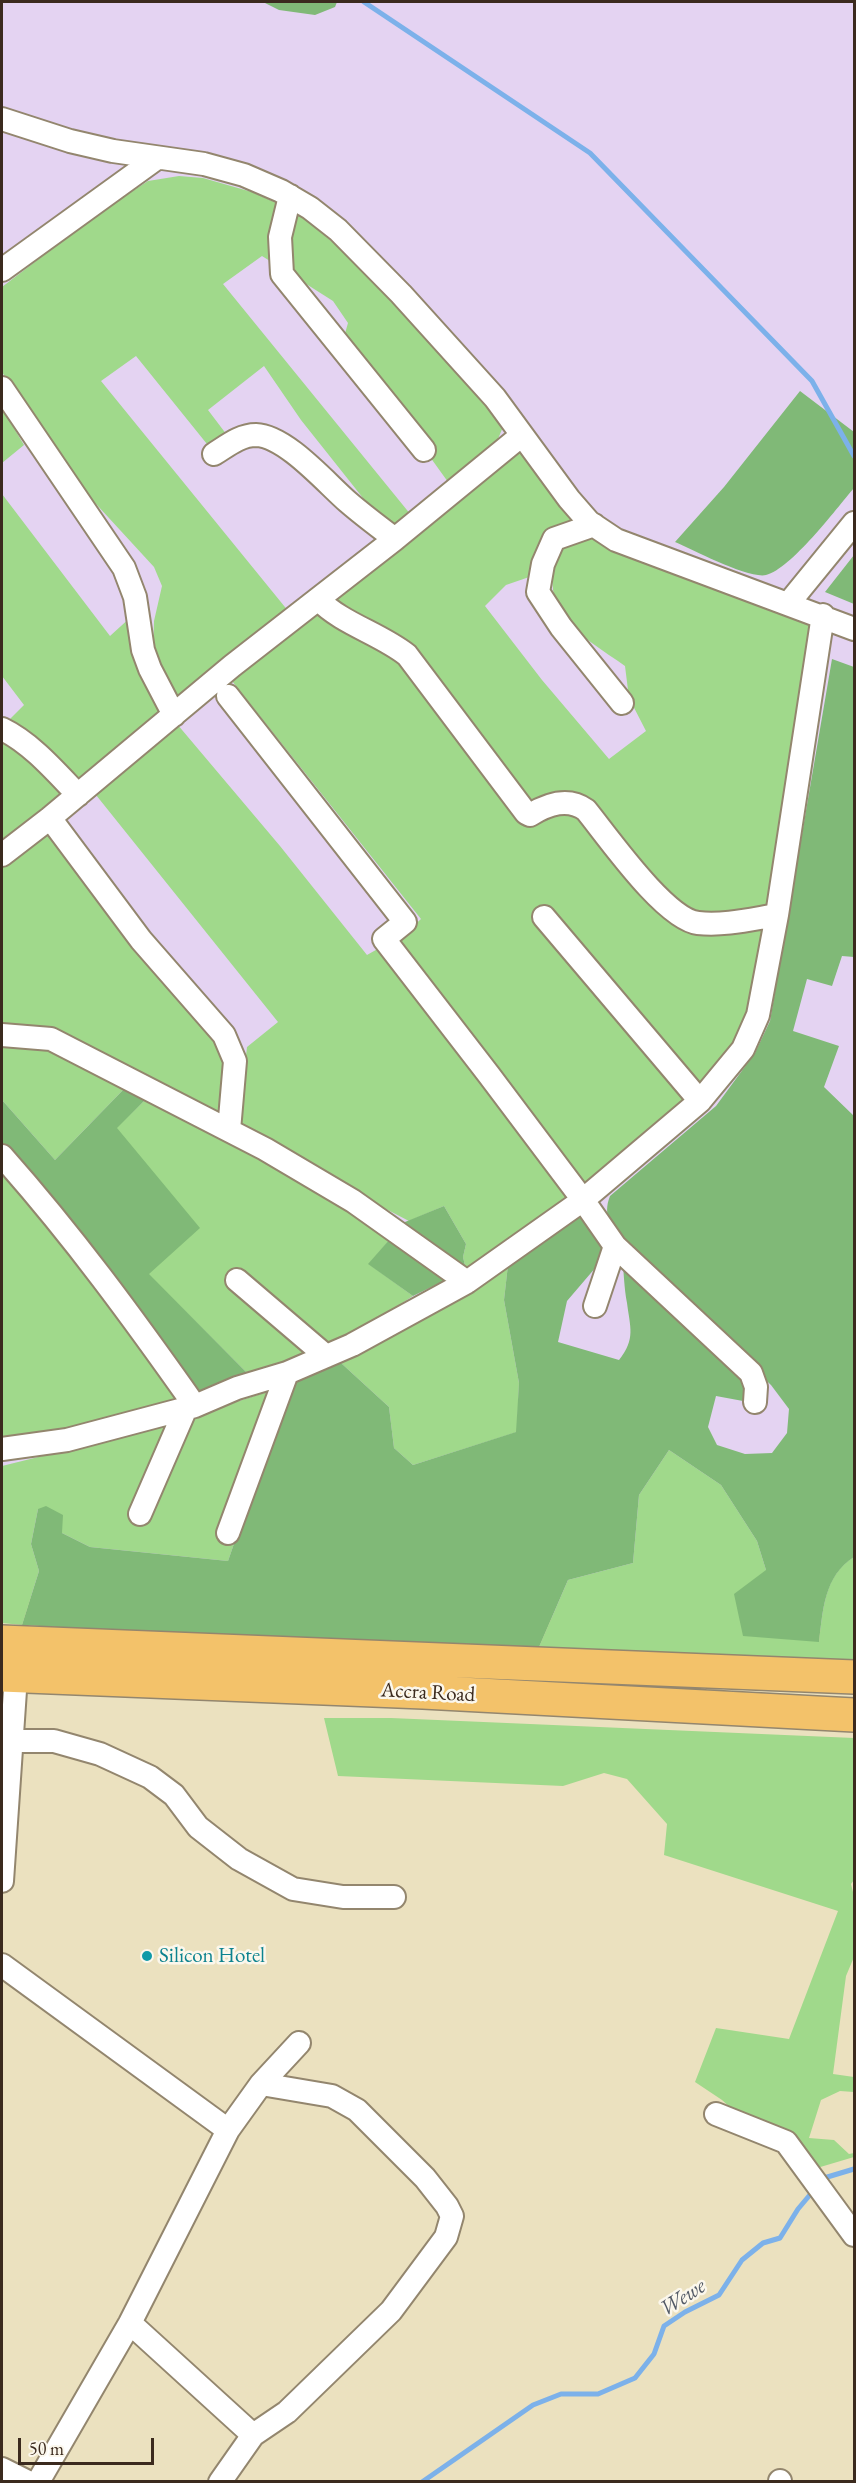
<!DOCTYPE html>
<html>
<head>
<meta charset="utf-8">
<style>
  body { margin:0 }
  #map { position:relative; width:856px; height:2483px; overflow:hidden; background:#ebe1bf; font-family:"EB Garamond",serif }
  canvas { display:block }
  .frame { position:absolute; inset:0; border:3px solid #3b2a1e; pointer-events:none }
  .scale { position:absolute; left:18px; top:2438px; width:136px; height:27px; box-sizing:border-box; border:3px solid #3b2a1e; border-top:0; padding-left:8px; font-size:18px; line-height:21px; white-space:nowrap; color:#3b2a1e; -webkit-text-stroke:4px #fbf7ec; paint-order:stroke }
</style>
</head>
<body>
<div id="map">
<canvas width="856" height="2483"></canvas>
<div class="frame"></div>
<div class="scale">50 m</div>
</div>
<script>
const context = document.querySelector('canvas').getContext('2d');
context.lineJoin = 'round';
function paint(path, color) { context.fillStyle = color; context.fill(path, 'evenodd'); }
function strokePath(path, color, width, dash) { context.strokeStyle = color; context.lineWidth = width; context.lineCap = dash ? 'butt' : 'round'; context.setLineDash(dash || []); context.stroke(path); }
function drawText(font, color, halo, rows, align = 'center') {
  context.font = font + ' "EB Garamond",serif'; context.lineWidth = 5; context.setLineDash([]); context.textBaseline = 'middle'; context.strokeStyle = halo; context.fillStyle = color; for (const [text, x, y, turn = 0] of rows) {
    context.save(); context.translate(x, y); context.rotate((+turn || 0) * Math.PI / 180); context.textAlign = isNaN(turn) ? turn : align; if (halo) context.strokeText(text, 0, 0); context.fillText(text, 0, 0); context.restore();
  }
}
paint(new Path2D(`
  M2 2H854V1630L2 1597Z`), '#e4d3f2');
paint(new Path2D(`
  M179 176 203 178 252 192 299 213 376 280 496 417 503 427 495 446 448 482 344 337 348 323 333 301 262 256 223 284 411 515 390 532 301 420 264 366 208 410 230 439 211 449 136 356 101 381 289 612 177 703 153 653 154 621 162 586 154 567 97 505 72 484 2 372V287L99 213 148 181Z
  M2 408 24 445 2 463Z
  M517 449 530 459 583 524C570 527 549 527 542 541 538 550 539 565 535 575L506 585 485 606 542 680 609 759 646 731 629 698 625 666C604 651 578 636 562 615 550 600 549 560 559 543L590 532 604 547 677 570 811 625 810 647 772 898 767 905 698 916 674 903 647 877 588 806 570 798 558 797 533 807 538 821 557 813 572 812 591 828 677 925 694 931 765 930C760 960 756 1015 741 1040 726 1065 703 1084 682 1104 616 1167 544 1222 466 1270L463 1257 466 1244 444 1206 409 1221 235 1131 240 1108 247 1047 278 1022 92 790 177 724 280 846 367 955C386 944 405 935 421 919L232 681 310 615Z
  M2 494 110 636 132 616 168 712 75 784 6 723 24 705 2 676Z
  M2 735 66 792 2 842Z
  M51 828 226 1050 228 1126 2 1029V866Z
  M2 1038 41 1042 124 1089 55 1160 2 1100Z
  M145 1100 236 1145 393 1236 369 1264 413 1296 370 1324 312 1353 250 1376 148 1274 116 1128Z
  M2 1168 156 1366 182 1403 76 1434 2 1442Z
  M508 1265 504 1300 519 1383 517 1432 413 1465 394 1448 389 1407 341 1363 430 1314Z
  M289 1385 228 1561 90 1547 62 1533 38 1509 31 1544 39 1571 22 1625 2 1623V1466L151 1429Z
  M669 1450 721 1485 757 1541 766 1570 819 1642C823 1610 824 1575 854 1557V1669L536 1654 568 1580 633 1563 639 1495Z
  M324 1718H391L854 1738V1880L851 1884 854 1896V1957L846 1976 833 2074 854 2077V2092L840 2091 821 2100 809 2138 834 2140 849 2154 854 2153V2157L817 2168 744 2120 722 2100 695 2082 716 2028 789 2039 838 1911 664 1855 667 1824 627 1779 604 1773 563 1786 338 1776Z`), '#a0d98b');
paint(new Path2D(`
  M263 2H337L335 7 315 15 279 10Z
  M800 391 854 432V488C836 509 791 569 766 575 749 579 693 550 675 542L724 487Z
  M854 555V604L825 592Z
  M832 659 854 667V957L842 956 832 986 807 979 793 1031 839 1046 824 1087 854 1116V1557C824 1576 823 1610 819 1642L743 1636 734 1594 766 1570 757 1541 721 1485 669 1450 639 1495 633 1563 568 1580 536 1654 22 1625 39 1571 31 1544 38 1509 46 1506 63 1515 62 1533 90 1547 228 1561 289 1385 341 1363 389 1407 394 1448 413 1465 516 1432 519 1383 504 1300 508 1265 583 1212 601 1242 602 1260 567 1301 558 1342 619 1360C636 1339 630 1327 627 1303 624 1288 624 1272 622 1256L748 1385 743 1401 716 1396 708 1427 717 1445 745 1454 772 1453 787 1433 789 1409 771 1385 622 1244C612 1227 602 1216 610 1196L716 1106 755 1053 770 1021Z
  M124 1089 145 1100 117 1128 200 1228 149 1274 250 1376 195 1395 2 1147V1100L55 1160Z
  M444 1206 466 1244 463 1257 466 1270 413 1296 368 1264 405 1222Z`), '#80b977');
strokePath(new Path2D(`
  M364 2 590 153 812 381 854 456
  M822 2181 824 2178 854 2169
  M422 2482 533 2405 561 2394H598L635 2378 654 2354 664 2326 685 2312 719 2295 742 2260 763 2243 780 2238 798 2209 814 2190`), '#7cb1ea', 5);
const minor = new Path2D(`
  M2 119 70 141 113 151 204 164 244 175 281 191 310 208 338 230 401 294 495 398 569 499 589 522 616 540 854 629
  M290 196 280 237 282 274 424 450
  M2 270 157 158
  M2 388 124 568 135 597 143 650 150 669 174 715
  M214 454C227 446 240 435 256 435 286 436 326 483 348 502 363 515 379 527 395 539
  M594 525 554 539 543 564 538 592 561 627 622 703
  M318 599C342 624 379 633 407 655L526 813 530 815C548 804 568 797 586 810 608 837 665 919 698 923 724 926 752 919 777 915
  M788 604 854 523
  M228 696 405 922 384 939 489 1075 583 1200 615 1246 751 1373 756 1387 755 1402
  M2 729C31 743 55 771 78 795
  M50 818 141 940 224 1035 235 1061 229 1130
  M2 855 50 818 232 666 395 539 522 435
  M544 917 700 1101
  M2 1035 51 1039 265 1149 353 1201 467 1282
  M2 1156C73 1236 133 1318 195 1406
  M237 1280 326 1356
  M595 1306 615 1246
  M2 1449 67 1440 195 1406 237 1388 287 1373 352 1345 467 1282 583 1200 700 1101 743 1049 758 1015 777 915 823 615
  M140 1514 186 1408
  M228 1533 287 1373
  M2 1741H54L100 1754 150 1777 174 1795 198 1827 239 1859 293 1889 343 1897H394
  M2 1881 17 1661
  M2 1965 228 2130
  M716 2114 786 2142 854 2235
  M130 2323 253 2435
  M2 2469 28 2482
  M780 2481V2482
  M38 2482 130 2323 228 2130 261 2084 299 2043
  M220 2482 253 2435 287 2412 391 2311 446 2237 452 2216 447 2206 425 2178 357 2110 332 2096 261 2084`);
const highway = new Path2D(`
  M2 1642 854 1677
  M2 1675 423 1692 854 1715`);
strokePath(minor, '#93866e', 26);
strokePath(highway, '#93866e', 36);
strokePath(minor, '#fff', 22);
strokePath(highway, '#f3c26a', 33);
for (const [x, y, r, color] of [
  [147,1956,6,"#0f9aa8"]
]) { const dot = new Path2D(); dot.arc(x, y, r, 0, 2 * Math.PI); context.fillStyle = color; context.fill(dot); strokePath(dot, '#fbf7ec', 2); }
drawText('21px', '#3b2a1e', '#fbf7ec', [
  ["Accra Road",428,1693,3]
]);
drawText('21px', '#0d838f', '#fbf7ec', [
  ["Silicon Hotel",159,1956]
], 'left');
drawText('italic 22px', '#525965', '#fbf7ec', [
  ["Wewe",683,2298,-33]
]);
</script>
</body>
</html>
